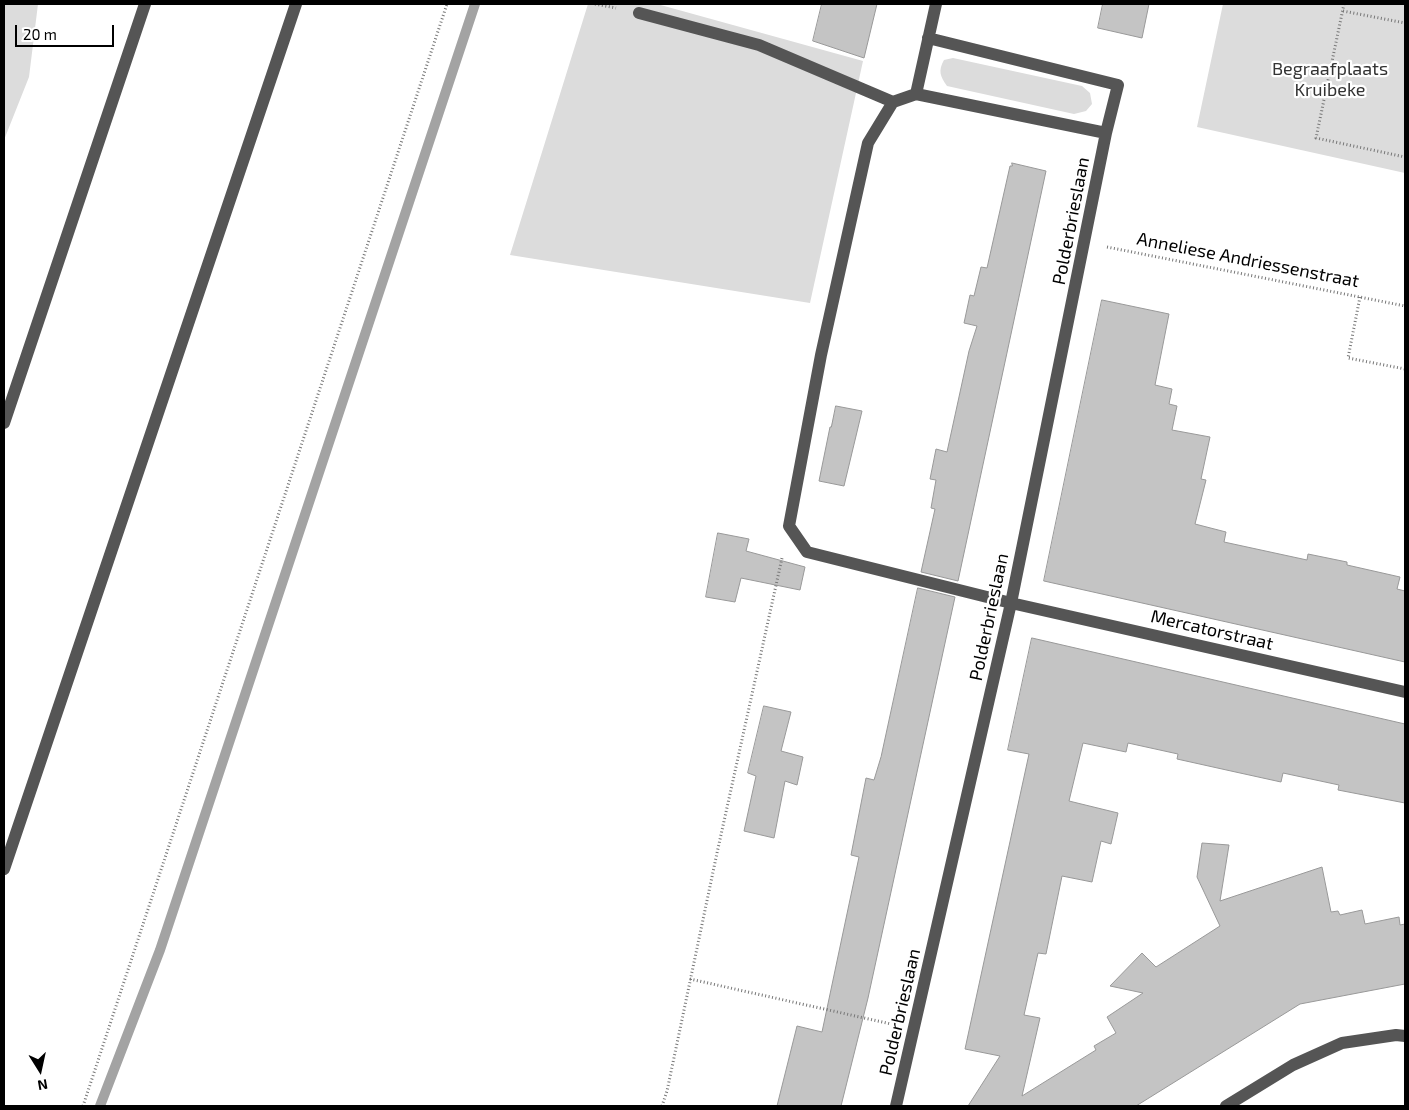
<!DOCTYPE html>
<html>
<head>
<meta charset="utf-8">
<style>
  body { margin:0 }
  #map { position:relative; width:1409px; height:1110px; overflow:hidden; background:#fff; font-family:"Exo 2",sans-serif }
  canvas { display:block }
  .frame { position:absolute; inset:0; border:5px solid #000; pointer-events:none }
  .north { position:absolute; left:15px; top:1045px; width:50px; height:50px; -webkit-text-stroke:4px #fff; paint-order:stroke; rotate:170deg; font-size:14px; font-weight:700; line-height:20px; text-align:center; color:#000 }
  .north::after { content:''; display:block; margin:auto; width:18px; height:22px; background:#000; clip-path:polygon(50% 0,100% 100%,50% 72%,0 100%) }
  .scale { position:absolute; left:15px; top:25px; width:99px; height:22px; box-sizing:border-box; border:2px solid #000; border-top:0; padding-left:6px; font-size:15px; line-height:18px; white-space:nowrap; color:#000; -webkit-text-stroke:4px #fff; paint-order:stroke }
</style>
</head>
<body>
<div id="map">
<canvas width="1409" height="1110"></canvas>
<div class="frame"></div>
<div class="north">N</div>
<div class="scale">20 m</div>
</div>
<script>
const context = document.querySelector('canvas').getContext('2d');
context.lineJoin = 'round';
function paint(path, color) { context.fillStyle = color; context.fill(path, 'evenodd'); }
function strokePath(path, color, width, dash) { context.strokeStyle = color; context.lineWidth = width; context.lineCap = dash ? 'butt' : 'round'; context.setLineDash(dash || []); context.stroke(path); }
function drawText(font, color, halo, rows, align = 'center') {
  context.font = font + ' "Exo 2",sans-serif'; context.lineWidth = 4.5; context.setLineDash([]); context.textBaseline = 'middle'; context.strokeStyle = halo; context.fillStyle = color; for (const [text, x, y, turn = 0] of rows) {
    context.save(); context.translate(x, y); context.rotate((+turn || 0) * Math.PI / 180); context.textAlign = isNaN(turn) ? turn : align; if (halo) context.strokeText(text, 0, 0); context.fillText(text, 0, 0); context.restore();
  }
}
paint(new Path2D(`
  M4 4H38L29 77 4 140Z
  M588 4H657L863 61 810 303 510 255Z
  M1223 4H1405V173L1197 127Z
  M953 58 1082 86 1090 93 1092 104 1086 111 1074 114 947 86C940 76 938 71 944 60Z`), '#dcdcdc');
strokePath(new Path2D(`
  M100 1106 160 950 475 4`), '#a3a3a3', 10);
const building = new Path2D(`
  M822 4H877L864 58 813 41Z
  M1103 4H1149L1142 38 1098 28Z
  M1012 163 1046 171 958 581 921 572 935 509 931 508 936 480 930 479 936 449 947 452 969 351 977 326 964 323 970 295 974 296 981 267 987 268 1010 166H1012Z
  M1102 300 1169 314 1155 385 1172 389 1169 404 1177 406 1172 430 1210 437 1201 479 1206 480 1195 524 1226 532 1224 542 1307 560 1308 554 1347 562V565L1400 577 1397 589 1405 591V662L1044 581Z
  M836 406 862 411 844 486 819 481 830 427H831Z
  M718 533 749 539 746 551 805 567 800 590 741 578 735 602 706 597Z
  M918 588 955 597 868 998 841 1106H777L797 1026 822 1032 859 857 851 855 866 778 874 780 881 757Z
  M1032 638 1405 724V803L1338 790 1339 785 1283 773 1281 782 1231 771 1177 759 1178 754 1128 743 1126 752 1083 743 1069 801 1118 813 1111 844 1101 841 1092 882 1062 876 1046 954 1038 953 1024 1015 1040 1018 1022 1096 1096 1050 1094 1046 1116 1033 1107 1017 1143 993 1110 986 1142 953 1156 967 1220 926 1197 877 1202 843 1229 845 1220 901 1322 867 1331 912 1338 911 1340 915 1362 910 1365 924 1399 917 1400 925 1405 924V984L1300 1004 1136 1106H968L1000 1056 965 1049 1029 754 1008 750Z
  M764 706 791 712 781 751 803 757 797 785 785 781 774 838 744 831 756 776 748 773Z`);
paint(building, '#c4c4c4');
strokePath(building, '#999', 1);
strokePath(new Path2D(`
  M595 4 616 8
  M1344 4 1316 138 1405 157
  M1343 11 1405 23
  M1107 247 1405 306
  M1360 297 1348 358 1405 369
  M690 979 891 1024
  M83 1106 447 4
  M662 1106 667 1091 717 853 782 558`), '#777', 3, [1, 2.5]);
strokePath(new Path2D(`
  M936 4 916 94 1106 133
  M639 13 759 45 893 102 916 94
  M893 102 868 143 821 355 789 526 807 552 1011 603 1405 692
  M4 423 145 4
  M4 869 296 4
  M896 1106 1011 603 1106 133 1118 85 928 38
  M1226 1106 1293 1065 1342 1043 1396 1035 1405 1036`), '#555', 12);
drawText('18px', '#333', '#fff', [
  ["Begraafplaats",1330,69],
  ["Kruibeke",1330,90]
]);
drawText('18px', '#000', '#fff', [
  ["Polderbrieslaan",1071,221,-79],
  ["Anneliese Andriessenstraat",1248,260,11],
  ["Polderbrieslaan",989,617,-78],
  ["Mercatorstraat",1212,630,13],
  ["Polderbrieslaan",900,1012,-77]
]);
</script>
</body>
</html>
